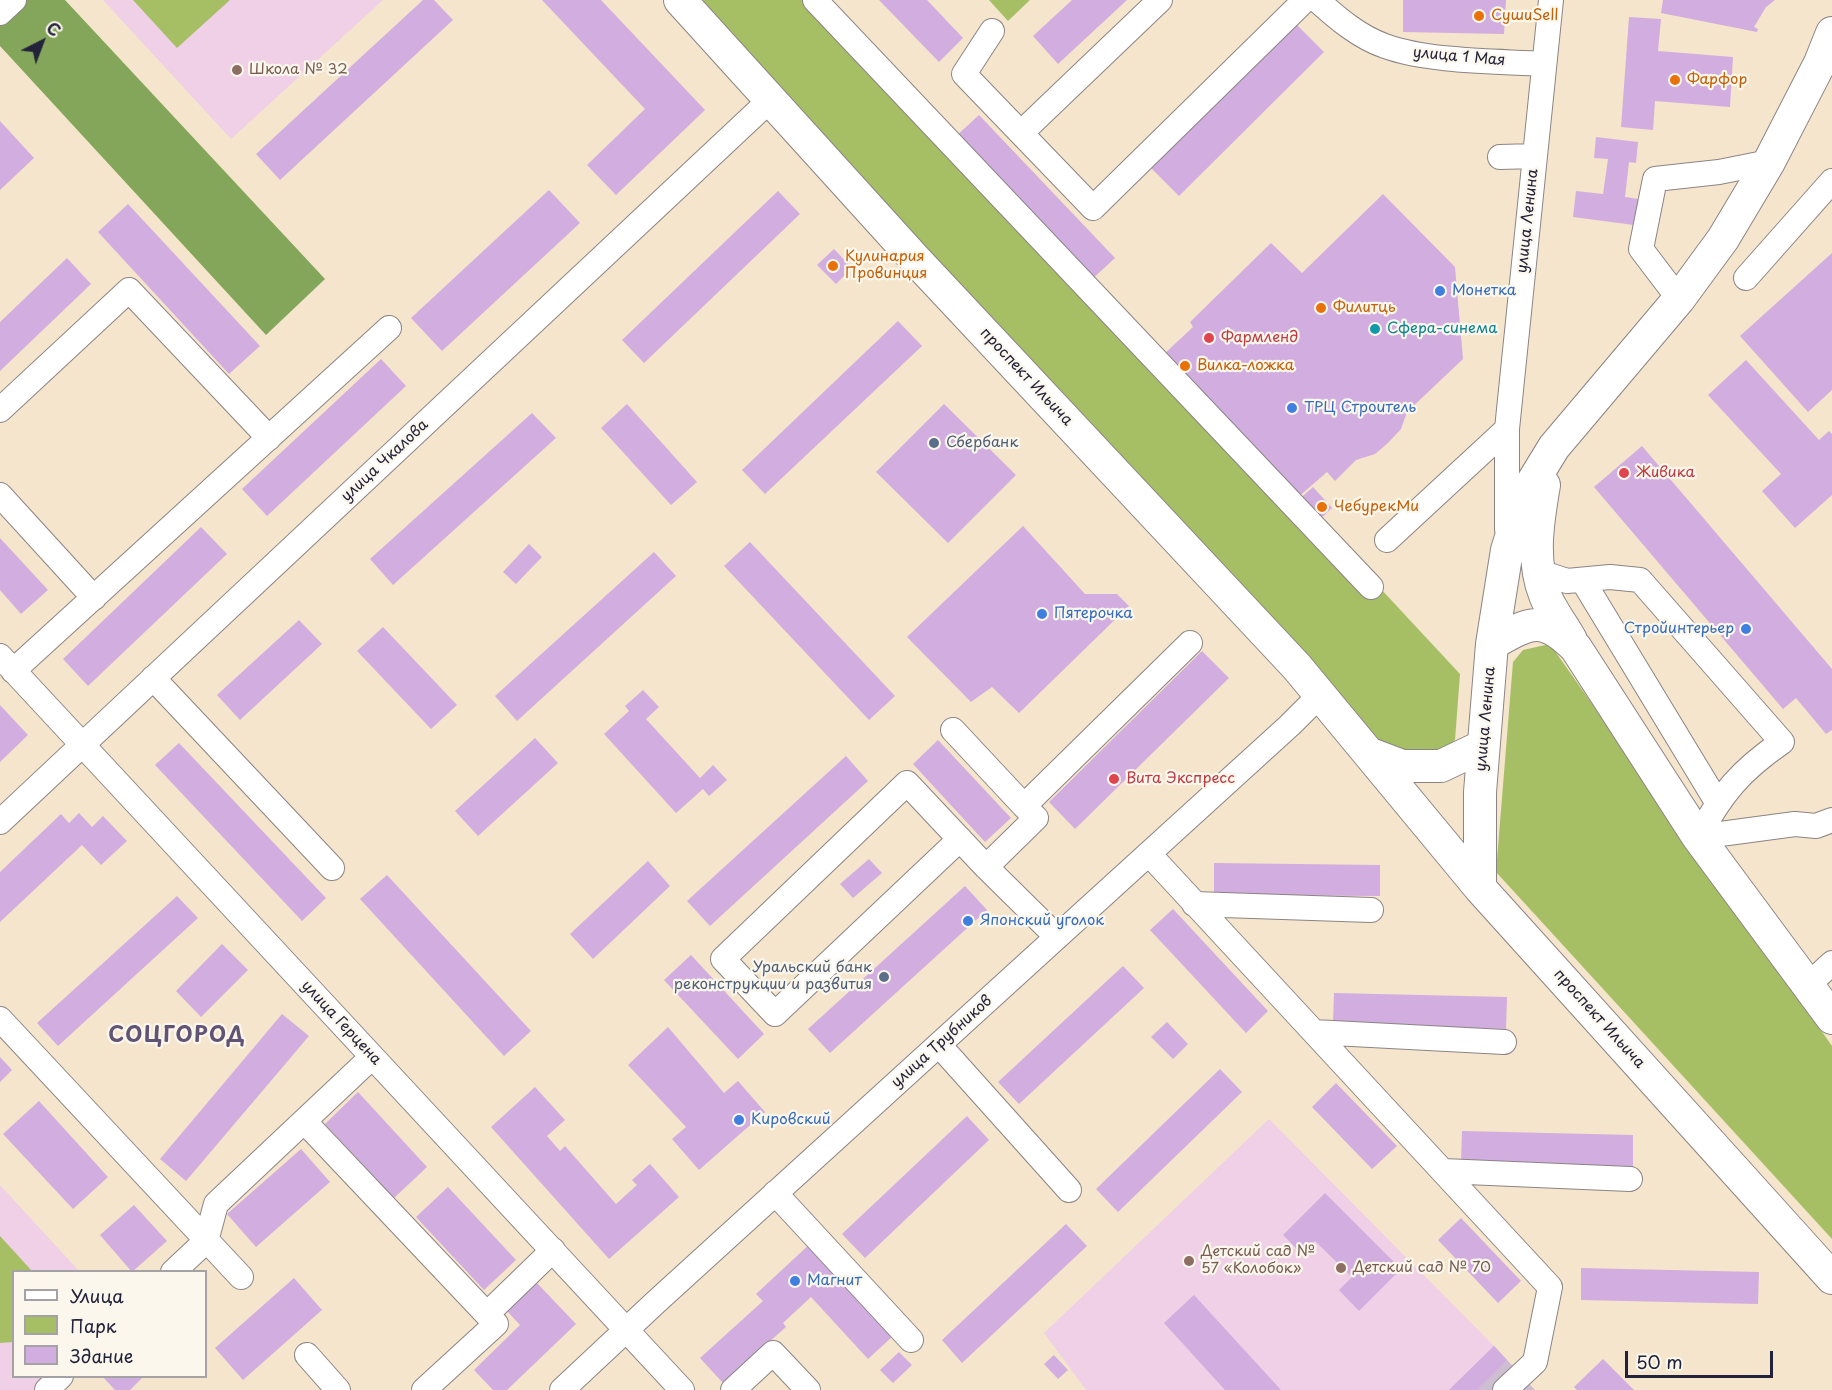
<!DOCTYPE html>
<html>
<head>
<meta charset="utf-8">
<style>
  body { margin:0 }
  #map { position:relative; width:1832px; height:1390px; overflow:hidden; background:#f5e5cc; font-family:"Playpen Sans",sans-serif }
  canvas { display:block }
  .legend { position:absolute; left:12px; top:1270px; width:195px; height:108px; box-sizing:border-box; background:#fbf7ec; border:2px solid #a4a2a5; margin:0; padding:8px 10px; list-style:none; font-size:18px; color:#22223b }
  .legend li { display:flex; align-items:center; gap:12px; height:30px }
  .legend b { width:30px; border:2px solid #a4a2a5 }
  .north { position:absolute; left:12px; top:12px; width:60px; height:60px; -webkit-text-stroke:4px #fbf7ec; paint-order:stroke; rotate:42deg; font-size:16px; font-weight:700; line-height:24px; text-align:center; color:#22223b }
  .north::after { content:''; display:block; margin:auto; width:21px; height:27px; background:#22223b; clip-path:polygon(50% 0,100% 100%,50% 72%,0 100%) }
  .scale { position:absolute; left:1625px; top:1351px; width:148px; height:27px; box-sizing:border-box; border:3px solid #22223b; border-top:0; padding-left:8px; font-size:18px; line-height:21px; white-space:nowrap; color:#22223b; -webkit-text-stroke:4px #fbf7ec; paint-order:stroke }
</style>
</head>
<body>
<div id="map">
<canvas width="1832" height="1390"></canvas>
<ul class="legend">
<li><b style="height:8px;background:#fff"></b>Улица</li>
<li><b style="height:16px;background:#a6bf65"></b>Парк</li>
<li><b style="height:16px;background:#d2addf"></b>Здание</li>
</ul>
<div class="north">С</div>
<div class="scale">50 m</div>
</div>
<script>
const context = document.querySelector('canvas').getContext('2d');
context.lineJoin = 'round';
function paint(path, color) { context.fillStyle = color; context.fill(path, 'evenodd'); }
function strokePath(path, color, width, dash) { context.strokeStyle = color; context.lineWidth = width; context.lineCap = dash ? 'butt' : 'round'; context.setLineDash(dash || []); context.stroke(path); }
function drawText(font, color, halo, rows, align = 'center') {
  context.font = font + ' "Playpen Sans",sans-serif'; context.lineWidth = 4.5; context.setLineDash([]); context.textBaseline = 'middle'; context.strokeStyle = halo; context.fillStyle = color; for (const [text, x, y, turn = 0] of rows) {
    context.save(); context.translate(x, y); context.rotate((+turn || 0) * Math.PI / 180); context.textAlign = isNaN(turn) ? turn : align; if (halo) context.strokeText(text, 0, 0); context.fillText(text, 0, 0); context.restore();
  }
}
paint(new Path2D(`
  M103 0H383L231 139Z
  M1269 1119 1494 1346 1449 1390H1086L1044 1333Z
  M0 1185 79 1271 14 1272V1376L53 1377 38 1390H0Z`), '#efd0e6');
paint(new Path2D(`
  M1494 1346 1535 1390H1449Z`), '#cdbed2');
paint(new Path2D(`
  M133 0H230L177 48Z
  M689 0H819L1163 355 1460 674 1455 740 1436 757 1419 756 1380 744Z
  M989 0H1030L1008 21Z
  M1550 644 1832 1046V1239L1496 872 1513 662 1523 650Z
  M0 1236 32 1271 14 1272 13 1342 0 1343Z`), '#a6bf65');
paint(new Path2D(`
  M0 0H65L325 279 266 335 0 46Z`), '#84a65a');
paint(new Path2D(`
  M423 0H434L453 20 280 180 256 154Z
  M542 0H601L705 110 616 195 587 165 645 109Z
  M879 0H927L963 38 939 62Z
  M1072 0H1127L1058 64 1033 36Z
  M1403 0H1506L1504 34 1403 32Z
  M1663 0H1775L1766 7 1754 27 1758 29 1757 32 1661 13Z
  M1629 17 1661 19 1658 51 1733 57 1730 107 1655 101 1653 130 1621 127Z
  M1296 24 1324 52 1179 196 1151 168Z
  M979 115 1115 258 1089 282 953 139Z
  M0 121 34 158 0 190Z
  M1596 137 1638 142 1636 163 1629 162 1625 197 1652 201 1649 227 1573 217 1576 191 1603 194 1608 159 1594 158Z
  M549 190 580 223 442 351 411 318Z
  M778 191 800 214 644 363 622 340Z
  M1383 194 1455 267 1463 359 1407 412 1401 429 1388 443 1375 454 1356 460 1335 481 1327 472 1296 499 1163 355 1193 327 1190 322 1271 243 1302 273Z
  M128 204 260 346 229 374 98 232Z
  M834 249 852 268 836 284 817 265Z
  M1832 253V390L1808 412 1740 336Z
  M67 258 91 284 0 371V322Z
  M898 321 922 346 765 494 742 470Z
  M381 359 406 386 267 516 242 489Z
  M1746 360 1819 440 1829 431 1832 434V495L1795 528 1762 491 1781 474 1708 395Z
  M627 404 697 482 671 505 601 428Z
  M944 404 1016 475 948 543 876 472Z
  M532 413 556 438 393 585 370 559Z
  M1642 446 1832 669V730L1826 734 1796 698 1783 709 1594 487Z
  M1313 487 1332 508 1316 523 1296 502Z
  M1023 526 1085 594H1117L1129 606 1019 713 992 687 971 702 907 637Z
  M201 527 227 554 88 686 63 659Z
  M0 538 48 590 21 614 0 590Z
  M750 542 895 696 869 720 724 566Z
  M529 544 542 557 516 584 503 572Z
  M654 552 676 576 517 721 495 696Z
  M299 620 322 644 240 720 217 695Z
  M383 627 457 705 431 729 357 651Z
  M1202 651 1229 678 1075 829 1049 802Z
  M643 690 659 707 646 719 700 778 713 765 727 780 709 796 703 789 676 813 604 734 629 711 625 706Z
  M0 705 28 735 0 762Z
  M535 738 558 763 478 836 455 811Z
  M938 740 1011 818 985 842 913 764Z
  M179 743 326 898 302 921 155 765Z
  M846 756 868 781 710 926 687 901Z
  M79 813 92 827 103 816 127 841 101 865 82 845 0 922V872L61 814 69 823Z
  M869 859 882 873 853 898 840 884Z
  M648 861 670 886 593 959 570 934Z
  M1214 863 1380 865V896L1214 895Z
  M387 875 531 1031 504 1056 360 899Z
  M965 886 987 910 830 1053 808 1029Z
  M177 896 198 918 58 1046 37 1023Z
  M1173 909 1268 1011 1246 1033 1150 930Z
  M222 944 248 970 201 1017 176 991Z
  M691 955 764 1034 738 1059 664 980Z
  M1123 966 1144 988 1019 1104 998 1082Z
  M1334 993 1507 997 1506 1029 1333 1024Z
  M282 1014 309 1036 186 1181 160 1159Z
  M1167 1022 1188 1044 1173 1059 1151 1037Z
  M668 1027 724 1093 738 1081 765 1112 699 1170 672 1139 686 1127 628 1065Z
  M0 1057 12 1070 0 1082Z
  M1220 1069 1242 1092 1118 1212 1096 1189Z
  M1336 1083 1397 1146 1372 1169 1312 1107Z
  M535 1087 565 1120 547 1136 560 1151 565 1146 616 1204 637 1185 632 1180 650 1164 679 1197 609 1259 491 1127Z
  M358 1092 427 1167 394 1198 325 1124Z
  M39 1101 108 1177 73 1209 3 1134Z
  M967 1116 989 1140 865 1258 842 1234Z
  M1462 1131 1633 1135V1167L1461 1163Z
  M301 1149 330 1182 256 1247 227 1214Z
  M448 1187 516 1260 484 1290 416 1217Z
  M1325 1193 1401 1269 1359 1311 1339 1290 1352 1277 1315 1241 1302 1254 1283 1235Z
  M134 1205 167 1241 132 1272 100 1235Z
  M1461 1218 1521 1281 1498 1303 1438 1240Z
  M1066 1224 1087 1246 962 1363 942 1340Z
  M812 1242 893 1336 868 1359 811 1297 783 1323 786 1327 723 1383 700 1358 763 1301 756 1294Z
  M1581 1268 1759 1272 1758 1304 1581 1300Z
  M294 1278 322 1310 243 1380 215 1348Z
  M536 1282 576 1324 507 1390H493L474 1370 520 1325 507 1311Z
  M1194 1295 1281 1390H1225L1164 1323Z
  M1494 1346 1507 1360 1477 1390H1449Z
  M899 1352 912 1365 893 1383 880 1370Z
  M1054 1355 1068 1370 1058 1379 1044 1364Z
  M1603 1359 1634 1390H1577L1574 1387Z
  M102 1376H144L130 1390H115Z`), '#d2addf');
const minor = new Path2D(`
  M815 0 1371 587
  M1317 0C1337 18 1359 37 1385 46 1429 62 1496 61 1544 64
  M0 13 14 0
  M992 31 964 74 1093 208 1305 0
  M1021 133 1160 0
  M1500 157 1534 156
  M1746 278 1832 181
  M1679 299 1641 249 1655 179 1719 172 1769 162
  M0 410 129 290 269 438
  M0 495 94 598
  M1507 529V429L1551 0
  M1387 540 1507 429
  M1540 572 1567 581 1610 577 1640 580 1782 742C1740 771 1722 793 1698 837
  M1583 581 1717 802
  M0 656 682 1390
  M13 671 389 328
  M153 678 332 868
  M953 730 1024 806
  M0 822 769 101
  M1698 837 1795 824 1816 826 1832 820
  M960 839 775 1014 723 959 907 783 986 867
  M1149 854 1550 1287 1535 1362 1505 1390
  M1194 904 1371 910
  M1057 937 986 867 1036 818 1024 806 1190 643
  M1808 985 1832 963
  M0 1019 241 1277
  M1314 1032 1504 1042
  M939 1045 1069 1190
  M304 1121 496 1324 424 1390
  M1443 1171 1630 1179
  M775 1193 911 1340
  M173 1272 206 1241 216 1204 372 1057
  M487 1314 553 1250
  M307 1355 338 1390
  M47 1390 61 1376
  M562 1390 656 1302 1290 725 1321 694
  M733 1390 773 1353 808 1390`);
const major = new Path2D(`
  M680 0 914 258 1297 667 1480 888 1832 1278
  M1544 485C1538 520 1531 560 1545 595 1551 611 1563 625 1571 640
  M1492 644C1531 621 1543 615 1576 648L1698 837 1832 1018
  M1373 755 1402 766H1441L1483 746
  M1480 888V792L1492 644 1507 550 1524 496 1554 447 1679 299 1723 239 1769 162 1820 63 1832 33`);
strokePath(minor, '#8c8484', 26);
strokePath(major, '#8c8484', 34);
strokePath(minor, '#fff', 24);
strokePath(major, '#fff', 32);
for (const [x, y, r, color] of [
  [1479,16,6,"#e8710a"],
  [237,70,6,"#8d6e63"],
  [1675,80,6,"#e8710a"],
  [833,266,6,"#e8710a"],
  [1440,291,6,"#3f7fe0"],
  [1321,308,6,"#e8710a"],
  [1375,329,6,"#0f9aa8"],
  [1209,338,6,"#e0444e"],
  [1185,366,6,"#e8710a"],
  [1292,408,6,"#3f7fe0"],
  [934,443,6,"#5c6f8a"],
  [1624,473,6,"#e0444e"],
  [1322,507,6,"#e8710a"],
  [1042,614,6,"#3f7fe0"],
  [1746,629,6,"#3f7fe0"],
  [1114,779,6,"#e0444e"],
  [968,921,6,"#3f7fe0"],
  [884,977,6,"#5c6f8a"],
  [739,1120,6,"#3f7fe0"],
  [1189,1261,6,"#8d6e63"],
  [1341,1268,6,"#8d6e63"],
  [795,1281,6,"#3f7fe0"]
]) { const dot = new Path2D(); dot.arc(x, y, r, 0, 2 * Math.PI); context.fillStyle = color; context.fill(dot); strokePath(dot, '#fbf7ec', 2); }
drawText('15px', '#c56008', '#fbf7ec', [
  ["СушиSell",1491,16],
  ["Фарфор",1687,80],
  ["Кулинария",845,257],
  ["Провинция",845,274],
  ["Филитць",1333,308],
  ["Вилка-ложка",1197,366],
  ["ЧебурекМи",1334,507]
], 'left');
drawText('15px', '#22223b', '#fbf7ec', [
  ["улица 1 Мая",1459,57,5],
  ["улица Ленина",1528,221,-84],
  ["проспект Ильича",1026,377,47],
  ["улица Чкалова",385,461,-43],
  ["улица Ленина",1486,719,-85],
  ["проспект Ильича",1599,1019,48],
  ["улица Герцена",341,1023,47],
  ["улица Трубников",942,1042,-42]
]);
drawText('15px', '#785e54', '#fbf7ec', [
  ["Школа № 32",249,70],
  ["Детский сад №",1201,1252],
  ["57 «Колобок»",1201,1269],
  ["Детский сад № 70",1353,1268]
], 'left');
drawText('15px', '#366cbe', '#fbf7ec', [
  ["Монетка",1452,291],
  ["ТРЦ Строитель",1304,408],
  ["Пятерочка",1054,614],
  ["Стройинтерьер",1734,629,"right"],
  ["Японский уголок",980,921],
  ["Кировский",751,1120],
  ["Магнит",807,1281]
], 'left');
drawText('15px', '#0d838f', '#fbf7ec', [
  ["Сфера-синема",1387,329]
], 'left');
drawText('15px', '#be3a42', '#fbf7ec', [
  ["Фармленд",1221,338],
  ["Живика",1636,473],
  ["Вита Экспресс",1126,779]
], 'left');
drawText('15px', '#4e5e75', '#fbf7ec', [
  ["Сбербанк",946,443],
  ["Уральский банк",872,968,"right"],
  ["реконструкции и развития",872,985,"right"]
], 'left');
context.letterSpacing = '1.5px';
drawText('bold 21px', '#605374', '#fbf7ec', [
  ["СОЦГОРОД",177,1036]
]);
context.letterSpacing = '0px';
</script>
</body>
</html>
